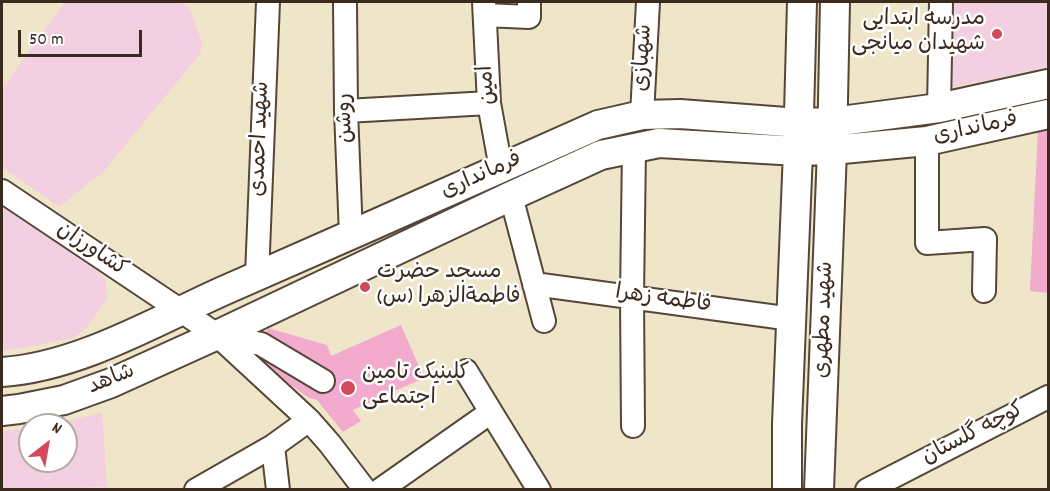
<!DOCTYPE html>
<html>
<head>
<meta charset="utf-8">
<style>
  body { margin:0 }
  #map { position:relative; width:1050px; height:491px; overflow:hidden; background:#efe5c9; font-family:Dekko,sans-serif }
  canvas { display:block }
  .frame { position:absolute; inset:0; border:3px solid #3b2a1e; pointer-events:none }
  .north { position:absolute; left:18px; top:413px; width:60px; height:60px; box-sizing:border-box; background:#fff; border:2px solid #b1aaa5; border-radius:50%; rotate:31deg; font-size:16px; font-weight:700; line-height:24px; text-align:center; color:#3b2a1e }
  .north::after { content:''; display:block; margin:auto; width:21px; height:27px; background:#d1495b; clip-path:polygon(50% 0,100% 100%,50% 72%,0 100%) }
  .scale { position:absolute; left:18px; top:30px; width:124px; height:27px; box-sizing:border-box; border:3px solid #3b2a1e; border-top:0; padding-left:8px; font-size:18px; line-height:21px; white-space:nowrap; color:#3b2a1e; -webkit-text-stroke:4px #fff; paint-order:stroke }
</style>
</head>
<body>
<div id="map">
<canvas width="1050" height="491"></canvas>
<div class="frame"></div>
<div class="north">N</div>
<div class="scale">50 m</div>
</div>
<script>
const context = document.querySelector('canvas').getContext('2d');
context.lineJoin = 'round';
function paint(path, color) { context.fillStyle = color; context.fill(path, 'evenodd'); }
function strokePath(path, color, width, dash) { context.strokeStyle = color; context.lineWidth = width; context.lineCap = dash ? 'butt' : 'round'; context.setLineDash(dash || []); context.stroke(path); }
function drawText(font, color, halo, rows, align = 'center') {
  context.font = font + ' Dekko,"Playpen Sans Arabic",sans-serif'; context.lineWidth = 5; context.setLineDash([]); context.textBaseline = 'middle'; context.strokeStyle = halo; context.fillStyle = color; for (const [text, x, y, turn = 0] of rows) {
    context.save(); context.translate(x, y); context.rotate((+turn || 0) * Math.PI / 180); context.textAlign = isNaN(turn) ? turn : align; if (halo) context.strokeText(text, 0, 0); context.fillText(text, 0, 0); context.restore();
  }
}
paint(new Path2D(`
  M65 2H181L189 7 202 43 200 54 104 171 59 207 2 167V89Z
  M946 2H1048V67L944 89Z
  M2 199 87 260 105 280 107 298 91 322 82 332 73 338 17 349 2 350Z
  M102 412 107 487 2 489V431L30 428V461H66V425H49L61 423Z`), '#f2cfe1');
paint(new Path2D(`
  M1048 128V293L1030 291 1038 129Z
  M401 325 424 378 353 410 361 421 343 432 317 400 309 398 254 359 268 328 327 345 331 356Z`), '#f2abcd');
const minor = new Path2D(`
  M345 2 346 111 351 235
  M484 2 489 103 501 169
  M485 15 529 17V2
  M939 108 941 2
  M346 111 489 103
  M642 115 648 2
  M927 141V243L985 239 984 291
  M2 191 217 335 261 344 323 381
  M511 196 544 321
  M257 276 268 2
  M534 284 792 319
  M217 335 309 420 330 444 365 490
  M466 371 491 412
  M633 426 632 297 634 147
  M273 446 278 490
  M196 490 273 446 309 420
  M380 490 491 412 539 490
  M867 490 1048 397`);
const major = new Path2D(`
  M2 372C78 367 154 322 223 291 348 236 474 181 598 125L642 115 680 114 799 123 833 122 939 108 1048 84
  M2 411 19 409 64 400 111 383 217 335 511 196 601 155 659 143 798 151 832 150 927 141 1048 114
  M787 490V424L798 151 802 2
  M819 490 832 150 835 2`);
strokePath(minor, '#564638', 26);
strokePath(major, '#564638', 32);
strokePath(minor, '#fff', 22);
strokePath(major, '#fff', 28);
for (const [x, y, r, color] of [
  [997,34,6,"#d1495b"],
  [365,287,6,"#d1495b"],
  [348,388,8,"#d1495b"]
]) { const dot = new Path2D(); dot.arc(x, y, r, 0, 2 * Math.PI); context.fillStyle = color; context.fill(dot); strokePath(dot, '#fff', 2); }
drawText('22px', '#3b2a1e', '#fff', [
  ["مدرسه ابتدایی",985,21,"right"],
  ["شهیدان میانجی",985,46,"right"],
  ["مسجد حضرت",377,274],
  ["فاطمةالزهرا (س)",377,299],
  ["کلینیک تامین",362,375],
  ["اجتماعی",362,400]
], 'left');
drawText('22px', '#3b2a1e', '#fff', [
  ["شهبازی",645,58,-87],
  ["امین",489,85,-94],
  ["روشن",347,118,-92],
  ["فرمانداری",976,130,-12],
  ["شهید احمدی",262,139,-88],
  ["فرمانداری",482,177,-24],
  ["کشاورزان",91,251,34],
  ["فاطمه زهرا",663,301,8],
  ["شهید مطهری",826,320,-88],
  ["شاهد",112,381,-22],
  ["کوچه گلستان",974,435,-27]
]);
</script>
</body>
</html>
